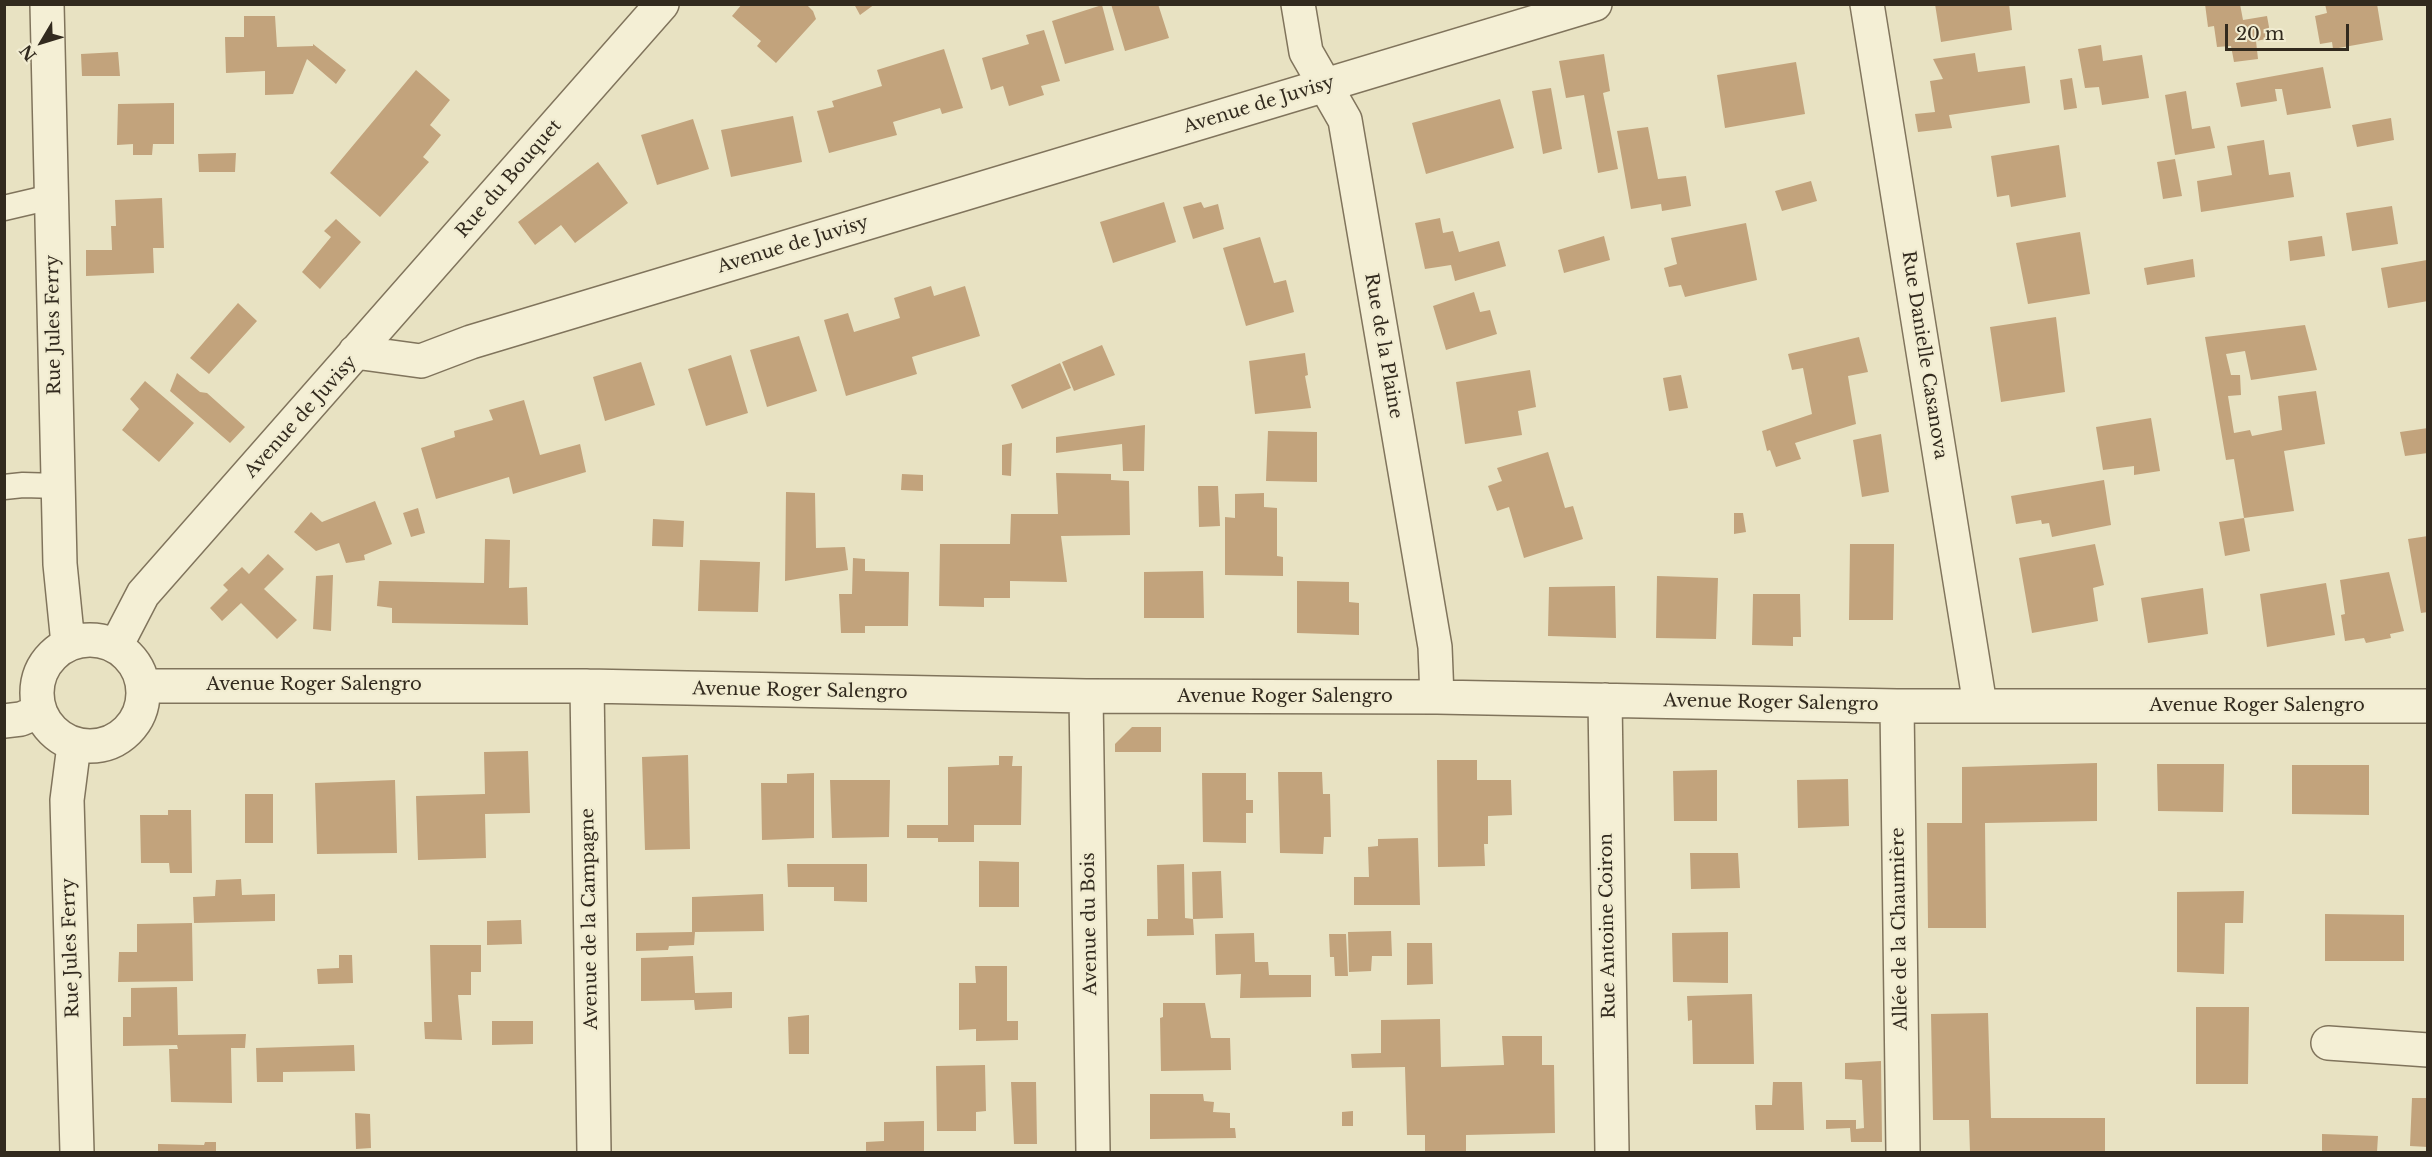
<!DOCTYPE html>
<html>
<head>
<meta charset="utf-8">
<style>
  body { margin:0 }
  #map { position:relative; width:2432px; height:1157px; overflow:hidden; background:#e8e2c2; font-family:"Libre Baskerville",serif }
  canvas { display:block }
  .frame { position:absolute; inset:0; border:6px solid #322a1e; pointer-events:none }
  .north { position:absolute; left:12px; top:12px; width:60px; height:60px; -webkit-text-stroke:4px #f1ecd1; paint-order:stroke; rotate:232deg; font-size:16px; font-weight:700; line-height:24px; text-align:center; color:#322a1e }
  .north::after { content:''; display:block; margin:auto; width:21px; height:27px; background:#322a1e; clip-path:polygon(50% 0,100% 100%,50% 72%,0 100%) }
  .scale { position:absolute; left:2225px; top:24px; width:124px; height:27px; box-sizing:border-box; border:3px solid #322a1e; border-top:0; padding-left:8px; font-size:18px; line-height:21px; white-space:nowrap; color:#322a1e; -webkit-text-stroke:4px #f1ecd1; paint-order:stroke }
</style>
</head>
<body>
<div id="map">
<canvas width="2432" height="1157"></canvas>
<div class="frame"></div>
<div class="north">N</div>
<div class="scale">20 m</div>
</div>
<script>
const context = document.querySelector('canvas').getContext('2d');
context.lineJoin = 'round';
function paint(path, color) { context.fillStyle = color; context.fill(path, 'evenodd'); }
function strokePath(path, color, width, dash) { context.strokeStyle = color; context.lineWidth = width; context.lineCap = dash ? 'butt' : 'round'; context.setLineDash(dash || []); context.stroke(path); }
function drawText(font, color, halo, rows, align = 'center') {
  context.font = font + ' "Libre Baskerville",serif'; context.lineWidth = 4.5; context.setLineDash([]); context.textBaseline = 'middle'; context.strokeStyle = halo; context.fillStyle = color; for (const [text, x, y, turn = 0] of rows) {
    context.save(); context.translate(x, y); context.rotate((+turn || 0) * Math.PI / 180); context.textAlign = isNaN(turn) ? turn : align; if (halo) context.strokeText(text, 0, 0); context.fillText(text, 0, 0); context.restore();
  }
}
paint(new Path2D(`
  M742 4H806L813 11 816 19 776 63 757 46 761 41 732 16Z
  M854 4H875L860 15Z
  M1111 4H1158L1169 38 1125 51Z
  M1935 4H2009L2012 30 1941 42Z
  M2205 4H2240L2243 20 2267 16 2271 38 2256 41 2258 59 2234 62 2231 46 2217 47 2214 26 2208 27Z
  M2325 4H2377L2383 40 2333 49 2332 42 2320 44 2315 16 2327 13Z
  M1102 5 1114 50 1065 64 1052 21Z
  M244 16H275L277 47 313 46V44L346 70 336 84 307 59 293 94 265 95V71L226 73 225 37H244Z
  M1044 30 1060 81 1041 86 1044 95 1009 106 1003 86 991 90 982 58 1029 44 1026 35Z
  M2101 45 2103 61 2142 55 2149 98 2102 105 2099 87 2085 88 2078 49Z
  M944 49 963 108 942 114 940 108 893 122 897 135 829 153 817 111 834 107 832 101 882 86 877 70Z
  M118 52 120 76H82L81 54Z
  M1975 53 1978 72 2025 66 2030 103 1949 115 1952 128 1918 132 1915 114 1935 112 1930 81 1943 79 1933 59Z
  M1604 54 1610 91 1603 93 1618 169 1598 173 1584 95 1566 98 1559 61Z
  M1796 62 1805 114 1725 128 1717 75Z
  M2323 67 2331 108 2287 115 2282 89H2275L2277 101 2241 107 2236 83Z
  M416 70 450 100 430 125 441 135 423 157 429 162 380 217 330 173Z
  M2072 78 2077 108 2064 110 2060 80Z
  M1551 88 1562 149 1543 154 1532 91Z
  M2186 91 2192 129 2210 126 2215 148 2175 155 2165 95Z
  M1500 99 1514 148 1426 174 1412 123Z
  M174 103V144H153L152 155H133V144L117 145 118 104Z
  M793 116 802 162 731 177 721 130Z
  M2391 118 2394 140 2357 147 2352 125Z
  M693 119 709 169 657 185 641 135Z
  M1648 127 1658 179 1686 176 1691 206 1662 211 1661 204 1631 209 1617 131Z
  M2264 140 2269 175 2290 172 2294 197 2201 212 2197 181 2232 175 2227 146Z
  M2059 145 2066 197 2011 207 2009 195 1997 197 1991 156Z
  M236 153 235 172H199L198 154Z
  M2175 159 2182 196 2163 199 2157 162Z
  M598 162 628 203 575 243 561 225 535 245 518 222Z
  M1811 181 1817 201 1782 211 1775 191Z
  M162 198 164 248H153L154 273 86 276V250H112L111 226H116L115 200Z
  M1164 202 1176 242 1113 263 1100 222Z
  M1201 202 1204 208 1218 204 1224 229 1193 239 1183 207Z
  M2392 206 2398 244 2352 251 2346 213Z
  M1440 218 1443 233 1453 231 1459 252 1499 241 1506 266 1455 281 1451 265 1425 269 1415 223Z
  M336 219 361 242 320 289 302 272 331 237 324 231Z
  M1746 223 1757 280 1685 297 1681 285 1669 287 1664 268 1677 264 1671 238Z
  M2080 232 2090 294 2028 304 2016 243Z
  M1604 236 1610 260 1564 273 1558 250Z
  M2322 236 2325 256 2290 261 2288 241Z
  M1260 237 1274 283 1286 280 1294 312 1246 326 1223 248Z
  M2193 259 2195 277 2147 285 2144 268Z
  M2427 260 2428 301 2388 308 2381 268Z
  M931 286 934 296 965 286 980 336 912 357 917 374 846 396 824 320 848 313 854 332 900 318 894 298Z
  M1474 292 1480 312 1490 310 1497 334 1446 350 1433 306Z
  M238 303 257 321 209 374 190 358Z
  M2056 317 2065 392 2001 402 1990 327Z
  M2305 325 2317 370 2251 380 2245 351 2226 354 2231 375H2240L2241 395 2228 396 2234 433 2250 430 2252 436 2282 430 2278 396 2316 391 2325 444 2284 451 2294 511 2244 518 2234 459 2226 460 2205 337Z
  M799 336 817 391 767 407 750 350Z
  M1859 337 1868 372 1848 376 1856 424 1795 443 1801 459 1776 467 1770 450 1767 451 1762 431 1812 414 1803 368 1792 370 1788 354Z
  M1102 345 1115 375 1074 391 1062 362Z
  M1305 353 1308 375 1305 376 1311 408 1255 414 1249 361Z
  M731 355 748 413 706 426 688 369Z
  M641 362 655 405 605 421 593 377Z
  M1060 363 1071 388 1022 409 1011 385Z
  M1530 370 1536 407 1518 411 1522 435 1465 444 1456 382Z
  M177 373 200 392 207 393 245 427 230 443 170 391Z
  M1681 375 1688 408 1669 411 1663 378Z
  M145 381 194 423 159 462 122 430 139 409 130 399Z
  M524 400 540 455 580 444 586 472 513 494 509 477 436 499 421 448 455 437 454 431 493 420 489 410Z
  M2151 418 2160 471 2134 475V466L2103 470 2096 427Z
  M1145 425 1144 471H1123L1122 444 1056 453V437Z
  M2428 428V453L2405 456 2400 432Z
  M1268 431 1317 432V482L1266 481Z
  M1881 434 1889 492 1862 497 1853 440Z
  M1012 443 1011 476 1002 475V445Z
  M1548 452 1565 508 1573 506 1583 539 1524 558 1509 507 1497 511 1488 486 1502 481 1497 468Z
  M1056 473 1111 474V480L1129 481 1130 535 1061 536 1067 582 1010 581V598H984V607L939 606 940 544H1010L1011 514H1058Z
  M902 474 923 475V491L901 490Z
  M2104 480 2111 525 2052 537 2049 523 2042 524 2041 520 2016 524 2011 496Z
  M1198 486H1218L1220 526 1199 527Z
  M786 492 815 493 816 548 845 547 848 570 785 581Z
  M1264 493V507L1277 508V556L1283 557V576L1225 575V517L1235 518V494Z
  M375 501 392 544 364 555 365 560 346 563 339 543 316 551 294 532 311 512 322 522Z
  M418 508 425 533 411 537 403 513Z
  M1734 513H1743L1746 532 1734 534Z
  M2244 518 2250 551 2225 556 2219 522Z
  M653 519 684 521 683 547 652 546Z
  M2428 536V612L2421 613 2408 539Z
  M485 539 510 540 509 588 527 587 528 625 392 623V608L377 606 379 581 484 583Z
  M1850 544H1894L1893 620H1849Z
  M2095 544 2104 585 2093 588 2098 621 2032 633 2019 558Z
  M268 554 284 569 264 589 297 620 277 639 241 603 222 621 210 608 228 590 223 585 242 567 249 574Z
  M853 558 865 559V571L909 572 908 626H865V633H841L839 594H852Z
  M700 560 760 562 758 612 698 611Z
  M1203 571 1204 618H1144V572Z
  M2389 572 2404 631 2390 634 2391 638 2366 643 2364 638 2345 641 2341 615 2345 614 2340 580Z
  M333 575 331 631 313 629 316 576Z
  M1657 576 1718 578 1716 639 1656 638Z
  M1297 581 1349 582V602L1359 603V635L1297 633Z
  M2326 583 2335 635 2267 647 2260 594Z
  M1615 586 1616 638 1548 636 1549 587Z
  M2203 588 2208 634 2148 643 2141 598Z
  M1753 594H1800L1801 637H1793V646L1752 645Z
  M1132 727H1161V752H1115V744Z
  M528 751 530 813 485 814 486 858 418 860 416 796 485 794 484 752Z
  M688 755 690 849 645 850 642 757Z
  M999 756H1013L1012 766H1022L1021 825H974V842H938V838H907V825H948V767L999 765Z
  M1437 760H1477V780H1511L1512 815 1488 816V844H1484L1485 866 1438 867Z
  M2097 763V821L1985 823 1986 928H1928L1927 823H1962V767Z
  M2157 764H2224L2223 812 2158 811Z
  M2292 765H2369V815L2292 814Z
  M1717 770V821H1674L1673 771Z
  M1278 772H1322L1323 794H1330L1331 837H1324L1323 854 1280 853Z
  M814 773V838L762 840 761 783H787V774Z
  M1202 773H1246V800H1253V813H1246V843L1203 842Z
  M1848 779 1849 826 1798 828 1797 780Z
  M395 780 397 853 317 854 315 783Z
  M830 780H890L889 837 832 838Z
  M245 794H273V843H245Z
  M168 810H191L192 873H170L169 863H141L140 815H168Z
  M1418 838 1420 905H1354V877H1369L1368 847 1378 846V839Z
  M1690 853H1738L1740 888 1691 889Z
  M979 861 1019 862V907H979Z
  M787 864H867V902L834 901V887H788Z
  M1184 864 1185 918 1193 919 1194 935 1147 936V919H1158L1157 865Z
  M1221 871 1223 918 1193 919 1192 872Z
  M241 879 242 895 275 894V921L194 923 193 897 215 896 216 880Z
  M2244 891 2243 923H2225L2224 974 2177 972V892Z
  M763 894 764 931 695 932 694 945 669 946 668 950 636 951V933L692 932V897Z
  M2325 914 2404 915V961H2325Z
  M521 920 522 944 487 945V921Z
  M192 923 193 981 118 982 119 952H137V924Z
  M1391 931 1392 956H1372L1371 971 1349 972 1348 932Z
  M1728 932V983L1673 982 1672 933Z
  M1254 933 1255 962H1268L1269 975H1311V997L1240 998 1241 974 1216 975 1215 934Z
  M1329 934H1346L1348 976H1335L1334 957H1330Z
  M1407 943H1432L1433 984 1407 985Z
  M430 945H481V972H471V995H458L462 1040 425 1039 424 1022H432Z
  M339 955H352L353 983 318 984 317 969 339 968Z
  M693 956 695 993 732 992V1008L695 1010 694 1000 641 1001V958Z
  M975 966H1007V1021H1018V1040L976 1041V1029L959 1030V983H976Z
  M177 987 178 1035 246 1034 245 1048H231L232 1103 171 1102 169 1049H178L177 1045 123 1046V1017H131V988Z
  M1752 994 1754 1064H1693L1692 1020 1688 1021 1687 996Z
  M1163 1003H1205L1211 1038H1230L1231 1070 1161 1071 1160 1018 1163 1017Z
  M2196 1007H2249L2248 1084H2196Z
  M1988 1013 1991 1118H2105V1152H1970L1969 1120H1933L1931 1014Z
  M809 1015V1054H789L788 1017Z
  M1440 1019 1441 1067 1504 1065 1502 1036H1542V1065H1554L1555 1133 1466 1135V1152H1425V1135H1407L1405 1067 1352 1068 1351 1054 1381 1053V1020Z
  M492 1021H533V1044L492 1045Z
  M354 1045 355 1071 283 1072V1082H257L256 1048Z
  M1881 1061 1882 1142H1851L1850 1128 1826 1129V1120H1856V1129L1864 1128 1862 1080 1845 1079V1063Z
  M985 1065 986 1111 976 1112V1131H937L936 1066Z
  M1011 1082H1036L1037 1144H1014Z
  M1773 1082H1802L1804 1130H1756L1755 1105H1772Z
  M1150 1094H1203L1204 1101 1214 1102 1213 1112 1230 1113V1128H1235L1236 1138 1150 1139Z
  M2412 1098H2428V1147L2410 1146Z
  M1353 1111V1126H1342V1112Z
  M355 1113 370 1114 371 1148 356 1149Z
  M924 1121V1152H866V1142L884 1141V1122Z
  M2322 1134 2378 1136 2377 1152H2322Z
  M205 1142H216V1152H158V1144L204 1145Z`), '#c2a37c');
const lane = new Path2D(`
  M4 208 51 197
  M4 487 23 485 58 486`);
const street = new Path2D(`
  M47 4 60 564 68 644
  M1298 4 1306 52 1345 120 1435 647 1437 697
  M1867 4 1980 705
  M355 352 421 361 471 342 1595 4
  M37 693a53 53 0 1 1 106 0a53 53 0 1 1-106 0Z
  M116 646 143 594 662 4
  M144 686H587L1086 696 1437 697 1897 706H2428
  M587 686 594 1152
  M1086 696 1093 1152
  M1605 700 1612 1152
  M1897 706 1903 1152
  M4 721 21 719 40 711
  M74 745 67 800 77 1152
  M2328 1043 2428 1050`);
strokePath(lane, '#80745c', 27);
strokePath(street, '#80745c', 36);
strokePath(lane, '#f4efd5', 24);
strokePath(street, '#f4efd5', 33);
drawText('18px', '#322a1e', '#f1ecd1', [
  ["Avenue de Juvisy",1259,105,-17],
  ["Rue du Bouquet",509,179,-49],
  ["Avenue de Juvisy",793,245,-17],
  ["Rue Jules Ferry",54,325,-91],
  ["Rue de la Plaine",1383,346,80],
  ["Rue Danielle Casanova",1924,355,81],
  ["Avenue de Juvisy",301,417,-48],
  ["Avenue Roger Salengro",314,685],
  ["Avenue Roger Salengro",800,691,1],
  ["Avenue Roger Salengro",1285,697],
  ["Avenue Roger Salengro",1771,703,1],
  ["Avenue Roger Salengro",2257,706],
  ["Avenue de la Campagne",590,919,-91],
  ["Avenue du Bois",1090,924,-91],
  ["Rue Antoine Coiron",1608,926,-91],
  ["Allée de la Chaumière",1900,929,-91],
  ["Rue Jules Ferry",71,948,-92]
]);
</script>
</body>
</html>
